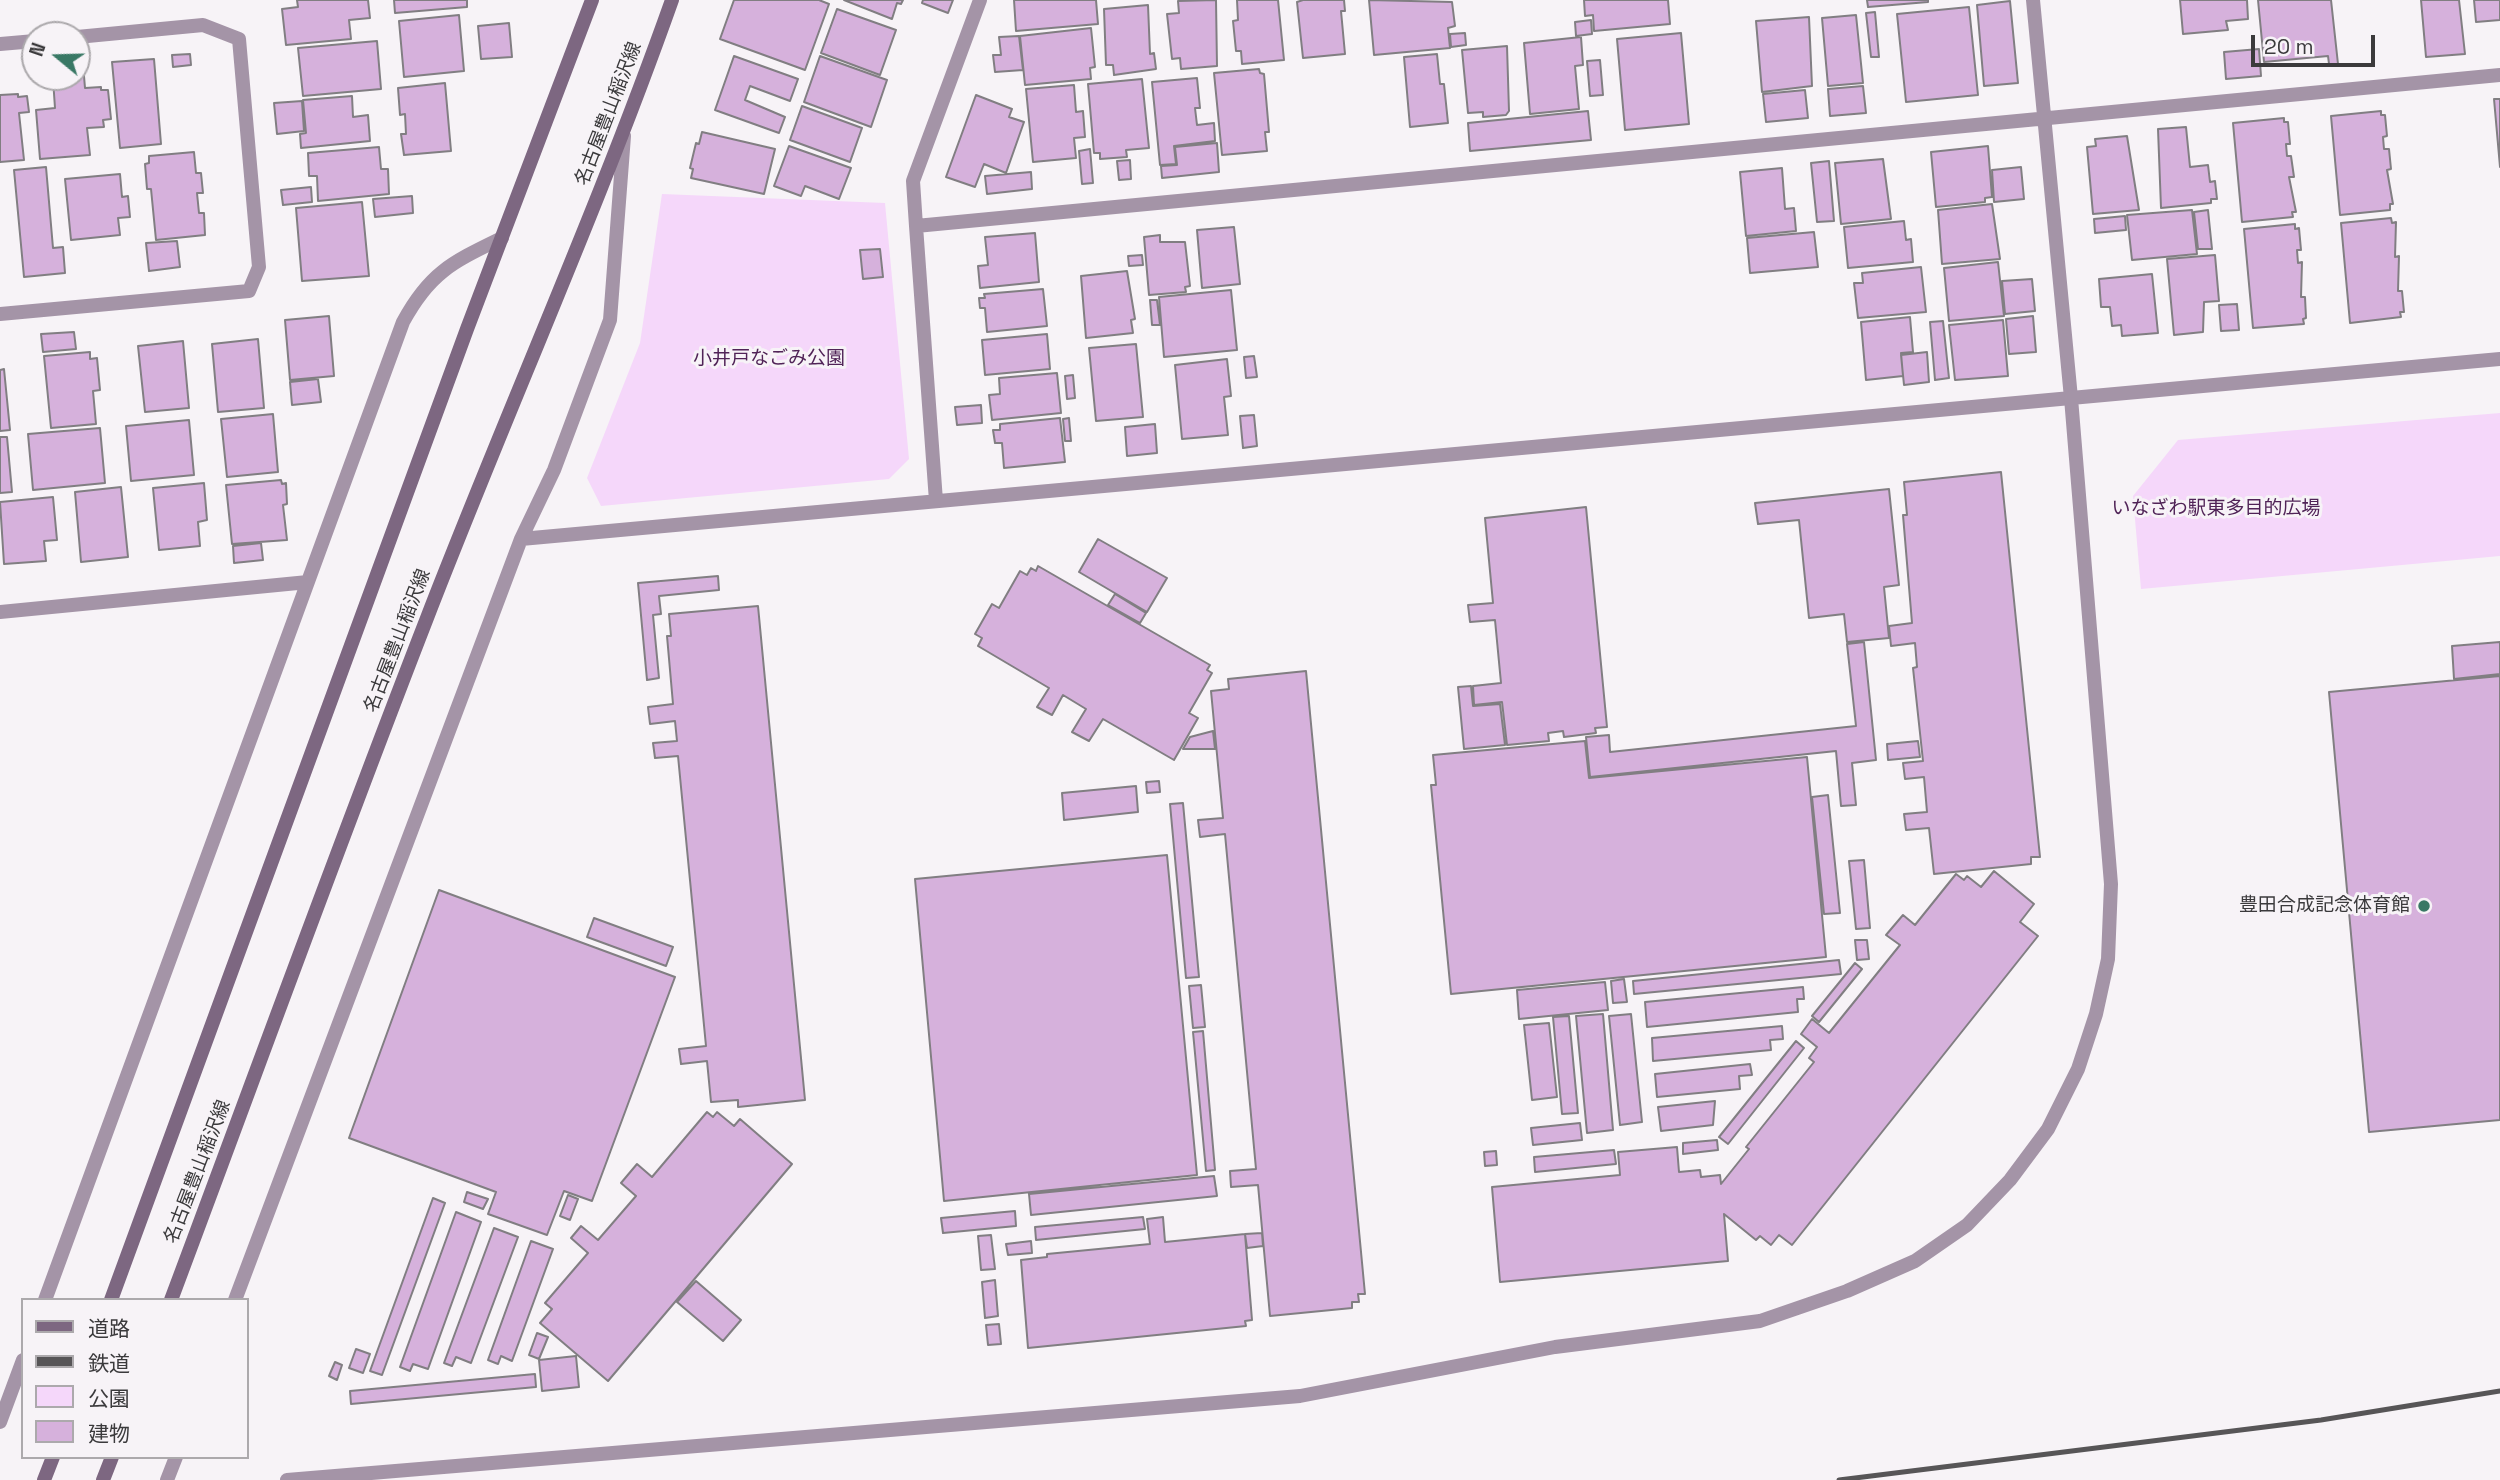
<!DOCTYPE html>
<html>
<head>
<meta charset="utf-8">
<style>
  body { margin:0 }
  #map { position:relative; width:2500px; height:1480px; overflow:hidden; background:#f7f3f7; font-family:"Space Grotesk","Noto Sans JP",sans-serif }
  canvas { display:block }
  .legend { position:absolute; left:21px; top:1298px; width:228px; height:161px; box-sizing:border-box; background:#f7f3f7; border:2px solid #aca9ac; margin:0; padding:9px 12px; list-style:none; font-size:21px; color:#3b3a3c }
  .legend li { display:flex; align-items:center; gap:14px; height:35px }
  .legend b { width:35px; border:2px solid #aca9ac }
  .north { position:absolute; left:21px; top:21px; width:70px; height:70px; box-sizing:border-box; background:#f7f3f7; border:2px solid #aca9ac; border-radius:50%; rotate:289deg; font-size:19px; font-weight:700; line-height:28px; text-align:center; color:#3b3a3c }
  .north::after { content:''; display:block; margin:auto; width:24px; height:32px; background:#397865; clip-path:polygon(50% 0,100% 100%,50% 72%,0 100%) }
  .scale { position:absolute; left:2251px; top:35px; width:124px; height:32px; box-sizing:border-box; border:4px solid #3b3a3c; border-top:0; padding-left:9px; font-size:21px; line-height:24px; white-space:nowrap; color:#3b3a3c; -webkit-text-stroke:5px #f7f3f7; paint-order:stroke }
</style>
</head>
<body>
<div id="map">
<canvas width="2500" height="1480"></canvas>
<ul class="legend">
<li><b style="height:9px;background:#7d6781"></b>道路</li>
<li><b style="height:9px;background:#575557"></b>鉄道</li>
<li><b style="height:19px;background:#f5d7fa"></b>公園</li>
<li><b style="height:19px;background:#d6b1dc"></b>建物</li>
</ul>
<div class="north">N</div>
<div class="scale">20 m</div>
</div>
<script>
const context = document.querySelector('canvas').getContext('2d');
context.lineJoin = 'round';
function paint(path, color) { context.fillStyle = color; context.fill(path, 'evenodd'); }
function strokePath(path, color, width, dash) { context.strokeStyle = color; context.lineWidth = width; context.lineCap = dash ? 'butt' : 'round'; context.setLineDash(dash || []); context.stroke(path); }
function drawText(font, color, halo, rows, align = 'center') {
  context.font = font + ' "Space Grotesk","Noto Sans JP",sans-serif'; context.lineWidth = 6; context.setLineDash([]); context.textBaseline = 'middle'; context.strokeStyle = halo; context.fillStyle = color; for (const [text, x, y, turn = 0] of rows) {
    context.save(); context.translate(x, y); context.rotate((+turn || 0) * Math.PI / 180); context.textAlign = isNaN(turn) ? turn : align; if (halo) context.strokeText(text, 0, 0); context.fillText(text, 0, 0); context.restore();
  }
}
paint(new Path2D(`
  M662 194 885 203 909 459 889 479 601 506 587 478 640 343Z
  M2500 413V556L2141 589 2133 496 2178 440Z`), '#f5d7fa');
const building = new Path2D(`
  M297 0H368L370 18 349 20 351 39 286 45 282 9 298 7Z
  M394 0H467V7L395 13Z
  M734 0H819L829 4 805 70 720 39Z
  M844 0H903L901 4 897 3 892 19Z
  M923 0H953L948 13 922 3Z
  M1014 0H1096L1098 24 1016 31Z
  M1216 0 1217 66 1181 69 1180 58 1172 59 1167 14 1179 13 1178 1Z
  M1237 0H1278L1284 60 1242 64 1241 51H1236L1233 21 1238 20Z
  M1303 0H1344L1345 11H1341L1345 54 1303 58 1297 2Z
  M1369 0 1452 2 1455 26 1448 28 1450 48 1374 55Z
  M1584 0H1668L1670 24 1594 31 1593 15 1585 16Z
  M1867 0H1928V2L1868 7Z
  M2180 0H2247L2248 19 2226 21 2228 30 2183 34Z
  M2258 0H2331L2338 64H2329L2328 56 2264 62Z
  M2421 0H2459L2465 54 2426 57Z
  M2474 0H2500V20L2476 22Z
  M2010 1 2018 83 1984 86 1977 5Z
  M1148 5 1150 54 1154 53 1156 69 1114 75 1113 65H1106L1104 9Z
  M1969 7 1978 95 1906 102 1897 14Z
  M837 9 896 30 880 75 821 53Z
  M1875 12 1879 57H1871L1866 13Z
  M459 15 464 71 404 77 399 21Z
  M1856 15 1863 83 1828 86 1822 18Z
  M1809 17 1812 86 1762 92 1756 21Z
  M1591 20 1592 34 1576 36 1575 22Z
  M509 23 512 57 481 59 478 26Z
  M1091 28 1095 67 1090 68 1091 79 1025 85 1020 36Z
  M1465 33 1466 45 1451 47 1450 34Z
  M1681 33 1689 124 1625 130 1617 39Z
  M1019 36 1023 70 995 72 993 55H1001L999 37Z
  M1581 37 1583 65 1575 66 1579 109 1530 114 1524 43Z
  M377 41 381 89 303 96 298 48Z
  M1507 46 1509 111 1506 115 1483 117V112L1468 113 1462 50Z
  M2259 49 2261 76 2226 79 2224 52Z
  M190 54 191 65 173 67 172 55Z
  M1437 54 1440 84H1444L1448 123 1410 127 1404 57Z
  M734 56 798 79 790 101 750 86 745 100 785 117 779 133 715 110Z
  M820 56 887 80 871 127 804 102Z
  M154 59 161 144 120 148 112 62Z
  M1600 60 1603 95 1590 96 1587 61Z
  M1259 69 1260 73 1264 74 1269 132H1265L1267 151 1222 155 1214 73Z
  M84 76 85 88 101 87V90H108L111 119 103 120 104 127 87 128 90 155 40 159 36 110 55 108 53 79Z
  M1197 78 1200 108H1195L1197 125 1214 123 1215 141 1174 146 1176 164 1160 165 1152 82Z
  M1142 79 1149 148 1126 150 1127 157 1100 159V153H1094L1088 84Z
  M445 83 451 151 404 155 401 134H406L405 114 400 115 398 88Z
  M1074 85 1076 112 1083 111 1085 137 1074 138 1076 158 1033 162 1026 89Z
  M1863 86 1866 113 1830 116 1828 89Z
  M1805 90 1808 118 1766 122 1763 94Z
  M18 94V97L27 96 29 112 19 113 24 160 0 162V95Z
  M976 95 1012 109 1009 117 1024 122 1006 173 984 164 975 187 946 177Z
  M352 96 353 117 368 115 370 141 301 148 300 134 306 133 303 100Z
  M2494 99H2500V167Z
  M302 101 304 131 277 134 274 103Z
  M802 106 862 128 850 162 790 140Z
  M1588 111 1591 140 1470 151 1468 123Z
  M2381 111V115H2385L2387 136 2383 137 2384 149H2389L2391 169 2387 170 2393 204H2390V210L2340 215 2331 116Z
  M2284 118V122H2288L2290 144H2286L2287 156H2291L2294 177H2289L2296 212H2292L2293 217 2242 222 2233 123Z
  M2186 127 2190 167 2208 165 2210 182 2215 181 2217 199H2211V203L2161 208 2158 129Z
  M702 132 775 149 764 194 691 178 693 169 690 168 696 143 699 144Z
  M2127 136 2139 210 2093 214 2087 147 2096 146 2095 139Z
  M1217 143 1219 172 1162 178 1161 166 1177 165 1175 147Z
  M789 146 851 168 839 199 805 186 801 196 774 186Z
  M1988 146 1992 197 1985 198V202L1936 207 1931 152Z
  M379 147 381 169H388L389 194 318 201 317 176H309L308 153Z
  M1090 149 1093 183 1082 184 1079 151Z
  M194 152 196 173H201L203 193H197L199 213H204L205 235 156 240 151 189H147L145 164 149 163V156Z
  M1883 159 1891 219 1841 224 1835 163Z
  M1130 160 1131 179 1119 180 1117 161Z
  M1829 161 1834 221 1817 222 1811 163Z
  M46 167 53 248 63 247 65 273 24 277 14 170Z
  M2021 167 2024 199 1994 202 1992 170Z
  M1782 168 1785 209 1794 208 1796 231 1746 236 1740 172Z
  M1031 172 1032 189 987 194 985 176Z
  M120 174 122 197 128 196 130 217 118 218 120 235 71 240 65 179Z
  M311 187 312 202 283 205 281 190Z
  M412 196 413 213 375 217 373 199Z
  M362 202 369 276 302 281 296 208Z
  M1992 204 2000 259 1942 264 1938 210Z
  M2192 210 2197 254 2132 260 2127 215Z
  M2208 210 2212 249H2198L2194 212Z
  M2125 216 2126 230 2095 233 2094 219Z
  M2391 218 2392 223 2396 222 2395 257 2399 256 2398 291H2402L2404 312H2400L2401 317 2350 323 2341 223Z
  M1904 221 1906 240 1911 239 1913 262 1848 268 1844 227Z
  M2295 224V229L2299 228 2301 250H2297L2298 263 2302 262 2301 297H2305L2306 318 2303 319 2304 324 2253 328 2244 229Z
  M1234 227 1240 284 1202 288 1197 230Z
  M1814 232 1818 267 1750 273 1747 238Z
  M1035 233 1039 282 980 288 978 266 988 265 985 237Z
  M1160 235V242H1185L1190 286 1185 287 1186 292 1149 295 1144 237Z
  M177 241 180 267 149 271 146 243Z
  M880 249 883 277 863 279 860 250Z
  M1142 255 1143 265 1129 266 1128 256Z
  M2215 255 2219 301 2204 302 2203 332 2174 335 2167 259Z
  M1998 262 2004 316 1949 321 1944 268Z
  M1921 267 1926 312 1858 318 1854 283H1863L1862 273Z
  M1127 271 1135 319 1131 320 1133 333 1086 338 1081 276Z
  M2152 274 2158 333 2122 336 2121 325 2112 326 2110 307H2101L2099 279Z
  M2032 279 2035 311 2005 314 2002 281Z
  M1043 289 1047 326 987 332 985 308H980L979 298H985L984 294Z
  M1231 290 1237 350 1164 357 1159 297Z
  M1150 300H1157L1160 325H1152Z
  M2237 304 2239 330 2221 331 2219 305Z
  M329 316 334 376 290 380 285 320Z
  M2033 316 2036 352 2009 354 2006 319Z
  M1910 317 1913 352 1901 353 1903 376 1866 380 1861 322Z
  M2003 320 2008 376 1955 380 1949 325Z
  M1943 321 1949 378 1935 380 1930 322Z
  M74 332 76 349 43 352 41 334Z
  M1047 334 1050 369 985 375 982 340Z
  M258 339 264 408 218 412 212 344Z
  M183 341 189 408 145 412 138 346Z
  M1136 344 1143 417 1096 421 1089 348Z
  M90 352V359L97 358 100 390 93 391 96 424 51 428 44 356Z
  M1927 352 1929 382 1904 385 1901 355Z
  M1254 356 1257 377 1246 378 1244 357Z
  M1227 359 1231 396 1224 397 1228 435 1182 439 1175 365Z
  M4 369 10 430 0 431V370Z
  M1057 373 1061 413 992 420 989 395 1000 394 999 378Z
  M1073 375 1075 398 1067 399 1065 376Z
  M318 379 321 402 292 405 290 382Z
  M981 405 982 423 957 425 955 407Z
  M273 414 278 472 227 477 221 419Z
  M1254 415 1257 446 1243 448 1240 416Z
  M1060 418 1065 462 1004 468 1002 443H995L993 430H1000V424Z
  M1069 418 1071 441H1065L1063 419Z
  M189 420 194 475 131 481 126 426Z
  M1155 424 1157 453 1127 456 1125 427Z
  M100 428 105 483 33 490 28 434Z
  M0 437H7L12 492 0 493Z
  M2001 472 2040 857H2031V864L1934 874 1929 828 1906 830 1904 814 1927 812 1924 777 1905 779 1903 763 1923 761 1913 668 1917 667 1915 643 1891 646 1889 626 1912 623 1903 515H1907L1904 482Z
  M281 480 282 484 286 483 287 504 283 505 287 540 232 544 226 485Z
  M204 483 207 520 198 522 200 546 159 550 153 488Z
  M121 487 128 557 81 562 75 492Z
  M1889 489 1899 585 1884 587 1889 638 1847 642 1844 614 1809 618 1799 520 1758 524 1755 503Z
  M53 497 57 540 44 541 46 561 4 564 0 502Z
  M1586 507 1607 727 1595 728 1596 733 1564 737 1563 731 1548 733 1549 741 1507 745 1502 702 1474 705 1473 686 1501 683 1495 620 1470 622 1468 605 1493 603 1485 518Z
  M1098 539 1167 578 1147 612 1079 572Z
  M261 543 263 560 234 563 233 546Z
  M1038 566 1210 665 1207 670 1212 673 1189 713 1198 718 1174 760 1103 719 1089 741 1072 732 1086 709 1063 695 1052 715 1037 707 1049 688 978 646 982 638 975 634 992 604 999 608 1020 571 1027 575 1031 568 1036 571Z
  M718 576 719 590 659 596 661 614 653 615 659 678 647 680 638 583Z
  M1115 594 1146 613 1140 623 1108 605Z
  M758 606 805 1100 738 1107V1100L711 1102 707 1061 681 1064 679 1049 706 1046 678 756 655 758 653 743 677 741 675 721 650 724 648 707 673 704 667 636H671L669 614Z
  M1864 642 1876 760 1852 763 1856 805 1841 806 1836 751 1590 777 1586 737 1609 735 1610 752 1856 726 1847 644Z
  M2500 642V674L2454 679 2452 646Z
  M1306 671 1365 1294H1358L1359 1302H1352V1308L1270 1316 1258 1185 1231 1187 1230 1171 1256 1169 1225 834 1200 837 1198 820 1223 818 1211 691 1229 689 1228 679Z
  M2500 676V1120L2369 1132 2329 692Z
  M1471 686 1473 706 1500 704 1505 745 1464 749 1458 687Z
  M1213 731 1215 749H1183L1190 737Z
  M1585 741 1589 778 1807 757 1826 957 1451 994 1431 785H1436L1433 755Z
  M1918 741 1920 757 1888 760 1887 744Z
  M1159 781 1160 792 1147 793 1146 782Z
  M1136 786 1138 812 1064 820 1062 793Z
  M1828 795 1840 913 1824 914 1812 797Z
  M1183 803 1199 977 1186 978 1170 804Z
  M1167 855 1197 1175 944 1201 915 879Z
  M1864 860 1870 928 1856 929 1849 861Z
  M1994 871 2034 904 2020 922 2038 936 1792 1245 1779 1235 1771 1245 1760 1236 1756 1240 1724 1214 1728 1261 1500 1282 1492 1187 1620 1175 1618 1152 1677 1147 1679 1172 1700 1170 1701 1177 1720 1175 1721 1184 1749 1149 1746 1147 1814 1062 1809 1058 1817 1047 1801 1034 1812 1019 1829 1033 1900 945 1886 935 1903 915 1915 925 1956 874 1964 880 1967 876 1981 887Z
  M439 890 675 977 592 1201 564 1191 547 1235 488 1214 496 1192 349 1138Z
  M594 918 673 947 666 966 587 937Z
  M1855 940H1867L1869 959 1857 960Z
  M1839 960 1841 974 1634 994 1633 981Z
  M1855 963 1862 969 1819 1022 1812 1016Z
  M1624 979 1627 1002 1613 1003 1611 981Z
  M1605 982 1608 1010 1519 1019 1517 990Z
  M1201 985 1205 1027 1193 1028 1189 986Z
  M1803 987 1804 999H1797L1798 1012 1647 1027 1645 1002Z
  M1603 1014 1613 1130 1587 1133 1576 1016Z
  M1631 1014 1642 1122 1620 1125 1609 1016Z
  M1569 1016 1578 1113 1562 1114 1553 1017Z
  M1549 1023 1557 1097 1532 1100 1524 1025Z
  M1782 1026 1783 1039 1770 1040 1771 1050 1653 1061 1652 1038Z
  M1203 1031 1215 1170 1206 1171 1193 1032Z
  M1796 1041 1804 1048 1728 1144 1719 1137Z
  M1750 1064 1752 1075 1739 1076 1740 1089 1657 1097 1655 1074Z
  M1715 1101 1713 1125 1661 1131 1658 1107Z
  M707 1112 713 1117 717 1112 734 1126 740 1119 792 1164 608 1381 540 1323 552 1309 545 1303 588 1253 571 1238 581 1226 598 1240 636 1196 621 1183 637 1164 652 1177Z
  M1580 1123 1582 1140 1533 1145 1531 1128Z
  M1717 1140 1718 1150 1683 1154V1143Z
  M1614 1150 1616 1164 1535 1172 1534 1157Z
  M1496 1151 1497 1165 1485 1166 1484 1152Z
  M1214 1176 1217 1196 1031 1215 1029 1194Z
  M467 1192 488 1199 483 1209 464 1202Z
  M568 1195 578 1199 570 1220 560 1216Z
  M433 1198 445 1203 382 1375 370 1371Z
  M1015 1211 1016 1226 943 1233 941 1218Z
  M456 1212 481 1222 428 1369 413 1364 410 1371 400 1367Z
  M1143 1217 1145 1229 1036 1240 1035 1227Z
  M1163 1217 1165 1242 1245 1234 1252 1320 1245 1321 1246 1326 1028 1348 1021 1260 1047 1257V1254L1150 1244 1147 1219Z
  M494 1228 518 1237 471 1363 456 1357 452 1366 444 1363Z
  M1262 1233 1263 1246 1247 1248 1245 1234Z
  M991 1235 995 1269 981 1270 978 1236Z
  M531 1241 553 1249 512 1361 501 1356 498 1364 488 1360Z
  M1031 1241 1032 1253 1008 1255 1006 1244Z
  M995 1280 998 1316 985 1318 982 1282Z
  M696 1281 741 1320 723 1341 677 1302Z
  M999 1324 1001 1344 988 1345 986 1325Z
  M537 1333 548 1337 539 1359 529 1355Z
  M356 1349 370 1354 363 1373 349 1368Z
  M576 1356 579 1387 542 1391 539 1360Z
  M335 1362 342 1365 337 1380 329 1376Z
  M535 1374 536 1387 351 1404 350 1391Z`);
paint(building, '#d6b1dc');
strokePath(building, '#817e82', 2);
strokePath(new Path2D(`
  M0 44 35 41
  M916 226 913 181 980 0
  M0 314 249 291 259 267 239 39 203 25 77 37
  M936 501 916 226 2500 75
  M521 539 2071 398 2033 0
  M0 612 308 582
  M45 1300 403 322C430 272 453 262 502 238
  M235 1300 521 539 554 470 610 320 624 136
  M0 1422 23 1360
  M167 1480 176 1457`), '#a494a7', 14);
strokePath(new Path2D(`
  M287 1480 1300 1396 1555 1347 1760 1321 1847 1291 1915 1261 1967 1225 2010 1180 2048 1129 2078 1069 2096 1014 2108 959 2111 884 2071 398 2500 359`), '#a494a7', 14);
strokePath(new Path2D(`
  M111 1300 467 329 592 0
  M171 1300C256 1073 339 844 427 618 507 411 598 209 672 0
  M44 1480 53 1457
  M103 1480 112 1457`), '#7d6781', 14);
strokePath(new Path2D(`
  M1839 1480 2321 1420 2500 1391`), '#575557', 5);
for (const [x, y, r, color] of [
  [2424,906,7,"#397865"]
]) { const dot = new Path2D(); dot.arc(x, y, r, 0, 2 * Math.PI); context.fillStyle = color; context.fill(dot); strokePath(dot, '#f7f3f7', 2.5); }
drawText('19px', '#3b3a3c', '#f7f3f7', [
  ["名古屋豊山稲沢線",609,114,-69],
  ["名古屋豊山稲沢線",398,641,-69],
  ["名古屋豊山稲沢線",198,1172,-69]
]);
drawText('19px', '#502357', '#f7f3f7', [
  ["小井戸なごみ公園",769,359],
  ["いなざわ駅東多目的広場",2216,509]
]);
drawText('19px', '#3b3a3c', '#f7f3f7', [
  ["豊田合成記念体育館",2410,906]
], 'right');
</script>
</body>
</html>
